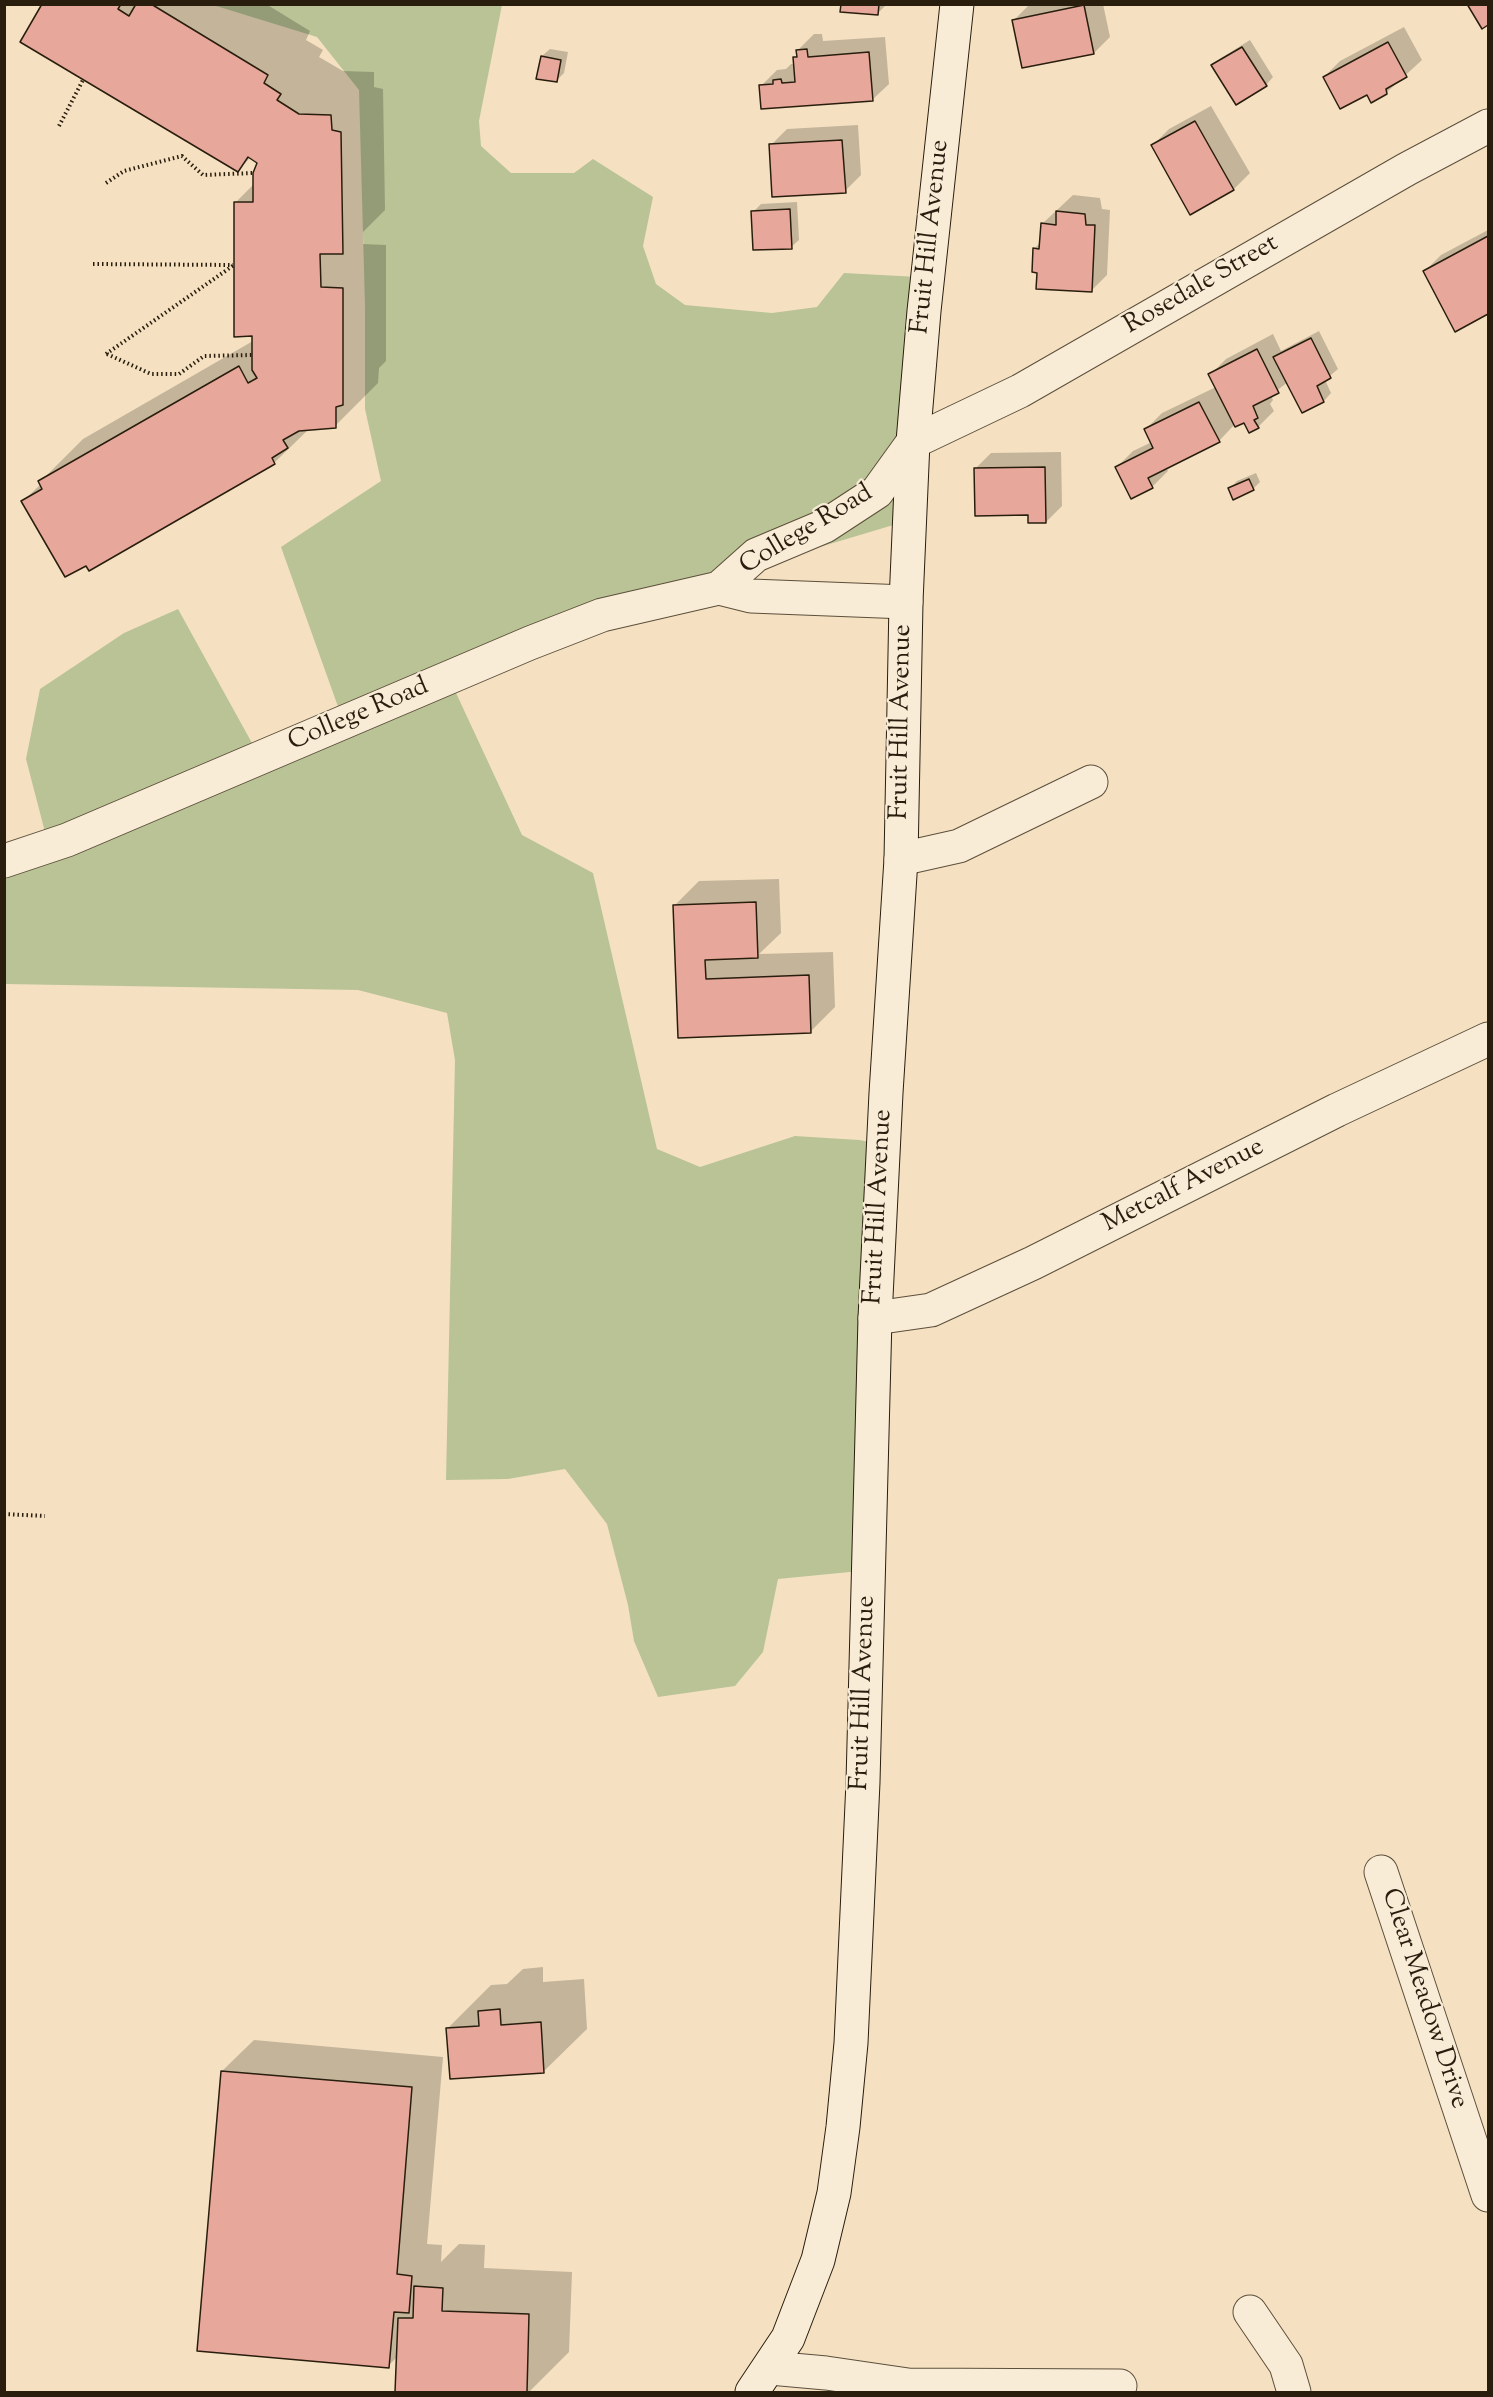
<!DOCTYPE html>
<html>
<head>
<meta charset="utf-8">
<style>
  body { margin:0 }
  #map { position:relative; width:1493px; height:2397px; overflow:hidden; background:#f5e1c1; font-family:"Sorts Mill Goudy",serif }
  canvas { display:block }
  .frame { position:absolute; inset:0; border:6px solid #291e0e; pointer-events:none }
</style>
</head>
<body>
<div id="map">
<canvas width="1493" height="2397"></canvas>
<div class="frame"></div>
</div>
<script>
const context = document.querySelector('canvas').getContext('2d');
context.lineJoin = 'round';
function paint(path, color) { context.fillStyle = color; context.fill(path, 'evenodd'); }
function strokePath(path, color, width, dash) { context.strokeStyle = color; context.lineWidth = width; context.lineCap = dash ? 'butt' : 'round'; context.setLineDash(dash || []); context.stroke(path); }
function drawText(font, color, halo, rows, align = 'center') {
  context.font = font + ' "Sorts Mill Goudy",serif'; context.lineWidth = 4.5; context.setLineDash([]); context.textBaseline = 'middle'; context.strokeStyle = halo; context.fillStyle = color; for (const [text, x, y, turn = 0] of rows) {
    context.save(); context.translate(x, y); context.rotate((+turn || 0) * Math.PI / 180); context.textAlign = isNaN(turn) ? turn : align; if (halo) context.strokeText(text, 0, 0); context.fillText(text, 0, 0); context.restore();
  }
}
paint(new Path2D(`
  M213 5H502L479 121 481 146 511 173H574L593 159 653 197 643 246 656 284 685 305 772 313 817 307 844 273 918 277 910 520 773 561 450 680 522 835 593 873 657 1149 700 1167 795 1136 859 1140 882 1144 860 1571 778 1579 763 1652 735 1686 658 1697 634 1641 628 1605 607 1524 565 1469 508 1479 446 1480 455 1060 447 1013 358 990 5 984V844L45 832 26 759 40 689 124 633 178 609 263 763 346 729 281 547 381 481 365 409V306L359 90 317 37Z`), '#b9c395');
paint(new Path2D(`
  M44 4H266L310 31 306 40 323 50 319 57 343 71 374 72V87L383 89 385 210 363 232V244L386 245V361L379 368 378 383 335 426 309 429 274 463 89 569 23 501 41 484 40 482 83 439 253 341 235 203 254 184 259 162 251 157 238 170Z
  M842 4H887L877 14Z
  M1030 4H1103L1110 37 1094 53 1014 20Z
  M1404 27 1422 60 1386 93 1324 77 1340 61Z
  M814 34H822L823 41 885 37 889 84 872 100 761 86 777 70 786 69 791 64H795V58L798 54V50Z
  M1250 40 1273 77 1266 85 1213 66 1221 58Z
  M550 49 568 52 564 73 556 81 542 56Z
  M1211 106 1250 173 1234 189 1153 145 1169 129Z
  M858 125 861 175 845 191 771 145 787 129Z
  M1073 195 1100 198 1102 209 1110 210 1107 275 1091 291 1038 271 1034 249 1041 242 1042 224Z
  M797 202 799 240 791 247 753 212 761 204Z
  M1488 230V312L1455 330 1425 271 1441 255Z
  M1319 331 1338 369 1325 380 1331 393 1324 401 1302 411 1288 382 1271 395 1273 400 1270 404 1274 411 1258 427 1244 421 1235 424 1219 441 1166 467 1168 471 1152 487 1117 467 1133 451 1152 442 1146 429 1162 413 1216 387 1210 375 1226 359 1273 334 1281 351Z
  M1061 452 1062 506 1046 522 1030 514 975 469 991 453Z
  M1256 473 1260 482 1253 489H1230L1237 481Z
  M779 879 781 933 759 954 833 952 835 1007 811 1031 680 1036 675 905 699 881Z
  M543 1967V1982L584 1979 587 2029 543 2072 448 2028 491 1985 507 1984 523 1969Z
  M254 2040 443 2057 427 2244 442 2245 441 2262 459 2244 485 2245 484 2268 572 2272 569 2352 529 2392 397 2391 398 2356 388 2366 222 2071Z`), '#0003');
const building = new Path2D(`
  M42 4H121L118 9 129 16 136 4H151L268 75 264 83 281 94 277 100 299 114 331 115 332 130 341 132 343 254H320L321 287 343 288V405L336 407V428L299 431 283 440 288 448 272 458 275 464 89 571 86 566 65 577 21 501 42 489 38 481 239 366 248 383 257 378 252 370V336L234 337V202H253V173L257 163 248 157 238 172 20 42Z
  M841 4H879L878 15 840 12Z
  M1467 4H1488V25L1482 29Z
  M1084 5 1094 54 1022 68 1012 20Z
  M1388 42 1407 77 1386 89 1387 94 1371 103 1367 95 1340 109 1323 77Z
  M1242 47 1267 86 1236 105 1211 65Z
  M807 49 808 57 869 52 873 101 761 109 759 85 773 84V80L781 79 782 83 795 82 793 57H797L796 50Z
  M541 56 561 60 557 82 536 79Z
  M1195 121 1234 190 1190 215 1151 145Z
  M842 140 846 193 772 197 769 144Z
  M790 209 792 249 753 250 751 211Z
  M1056 211 1085 214 1086 225H1095L1092 292 1036 289 1037 273 1032 272 1033 248 1039 249 1041 223 1056 225Z
  M1488 236V314L1455 332 1423 271Z
  M1311 338 1331 378 1317 386 1324 402 1302 413 1273 357Z
  M1257 349 1279 393 1253 406 1258 418 1254 420 1259 428 1249 433 1244 423 1235 427 1208 374Z
  M1199 402 1220 442 1148 478 1153 488 1131 499 1115 467 1153 448 1144 429Z
  M1045 467 1046 523H1028V515L975 516 974 468Z
  M1249 479 1254 490 1233 500 1228 488Z
  M756 902 758 958 705 960 706 979 809 975 811 1033 678 1038 673 905Z
  M500 2009 501 2025 541 2022 544 2073 450 2079 446 2028 479 2026 478 2011Z
  M221 2071 412 2087 397 2274 412 2276 409 2313 394 2312 389 2368 197 2351Z
  M414 2286 443 2288 442 2311 529 2314 527 2392H395L398 2318H413Z`);
paint(building, '#e7a89b');
strokePath(building, '#291e0e', 1.5);
const minor = new Path2D(`
  M913 442 1020 391 1407 169 1488 126
  M901 859 959 846 1091 782
  M875 1318 931 1310 1033 1263 1337 1110 1488 1039
  M1381 1872 1488 2195
  M1250 2312 1286 2365 1294 2392
  M770 2368 826 2373 908 2385 1120 2386`);
const tertiary = new Path2D(`
  M719 588 756 555 825 526 877 492 913 442
  M4 861 67 840 530 643 602 615 719 588 751 596 906 602`);
const secondary = new Path2D(`
  M752 2392 788 2338 818 2260 834 2193 843 2127 851 2043 863 1782 875 1318 886 1093 901 859 906 602 913 442 924 311 957 4`);
strokePath(minor, '#5c4f3b', 35);
strokePath(tertiary, '#5c4f3b', 35);
strokePath(secondary, '#291e0e', 35);
strokePath(new Path2D(`
  M59 126 83 80
  M106 183 124 171 182 156 203 175 253 173
  M93 264 233 265
  M106 354 234 265
  M107 354 151 374H179L204 356 252 355
  M4 1514 45 1516`), '#291e0e', 4, [1.5, 3]);
strokePath(minor, '#f8ecd7', 33);
strokePath(tertiary, '#f8ecd7', 33);
strokePath(secondary, '#f8ecd7', 33);
drawText('26px', '#291e0e', '#f8ecd7', [
  ["Fruit Hill Avenue",932,237,-84],
  ["Rosedale Street",1202,286,-30],
  ["College Road",807,531,-31],
  ["College Road",359,716,-23],
  ["Fruit Hill Avenue",903,722,-89],
  ["Metcalf Avenue",1184,1187,-27],
  ["Fruit Hill Avenue",880,1207,-87],
  ["Fruit Hill Avenue",865,1693,-88],
  ["Clear Meadow Drive",1423,1999,72]
]);
</script>
</body>
</html>
